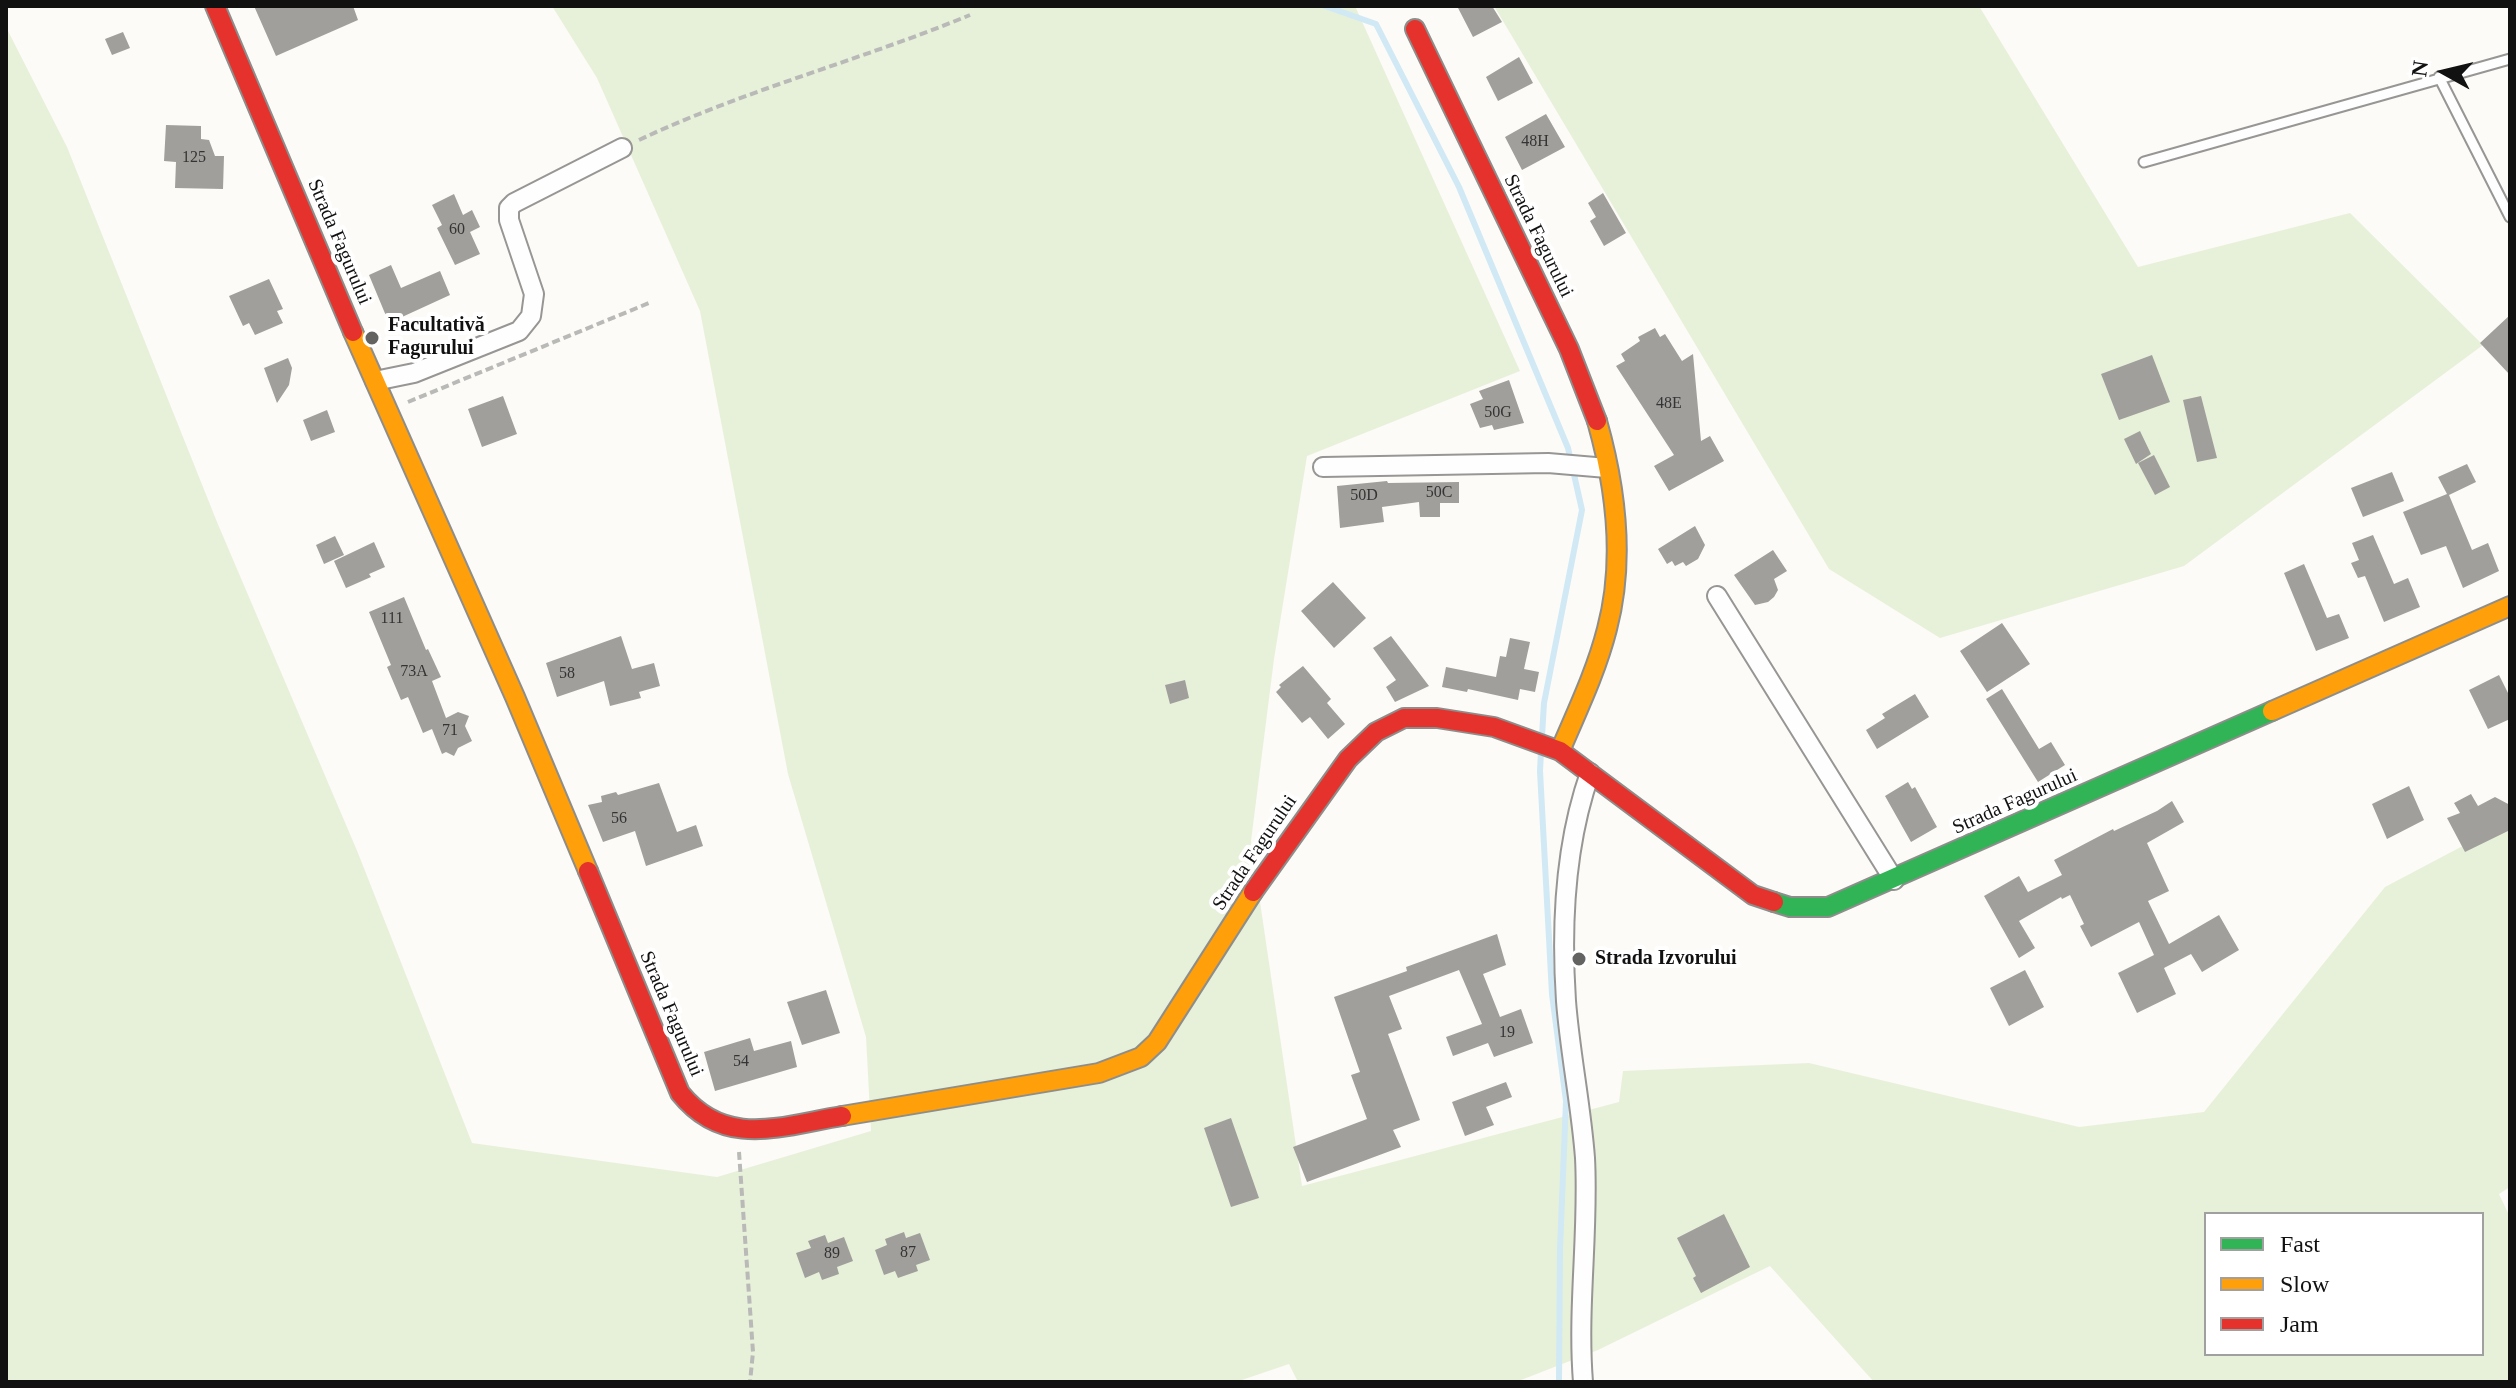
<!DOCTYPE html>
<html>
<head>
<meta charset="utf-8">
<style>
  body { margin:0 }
  #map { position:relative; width:2516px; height:1388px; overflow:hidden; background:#fcfbf7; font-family:Georgia,serif }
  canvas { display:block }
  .frame { position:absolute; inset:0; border:8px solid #111; pointer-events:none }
  .legend { position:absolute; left:2204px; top:1212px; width:280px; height:144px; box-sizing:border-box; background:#fff; border:2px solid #a0a0a0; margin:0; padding:10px 14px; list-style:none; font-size:24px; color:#111 }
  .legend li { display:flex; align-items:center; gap:16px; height:40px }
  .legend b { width:40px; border:2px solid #a0a0a0 }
  .north { position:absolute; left:2404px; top:32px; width:80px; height:80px; -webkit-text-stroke:6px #fff; paint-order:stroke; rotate:278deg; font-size:22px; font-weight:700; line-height:32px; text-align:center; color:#111 }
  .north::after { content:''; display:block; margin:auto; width:28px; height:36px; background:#111; clip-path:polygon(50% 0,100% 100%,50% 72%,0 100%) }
</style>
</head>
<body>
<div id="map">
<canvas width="2516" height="1388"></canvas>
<div class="frame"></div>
<ul class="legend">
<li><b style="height:10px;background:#30b455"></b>Fast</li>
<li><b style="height:10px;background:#ff9f0a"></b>Slow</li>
<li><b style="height:10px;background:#e5322d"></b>Jam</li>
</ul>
<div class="north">N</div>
</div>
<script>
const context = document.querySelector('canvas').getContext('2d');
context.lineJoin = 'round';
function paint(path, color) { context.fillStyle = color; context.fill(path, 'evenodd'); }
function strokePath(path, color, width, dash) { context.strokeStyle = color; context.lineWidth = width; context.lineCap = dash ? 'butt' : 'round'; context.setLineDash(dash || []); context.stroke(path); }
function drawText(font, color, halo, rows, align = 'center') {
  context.font = font + ' Georgia,serif'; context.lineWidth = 8; context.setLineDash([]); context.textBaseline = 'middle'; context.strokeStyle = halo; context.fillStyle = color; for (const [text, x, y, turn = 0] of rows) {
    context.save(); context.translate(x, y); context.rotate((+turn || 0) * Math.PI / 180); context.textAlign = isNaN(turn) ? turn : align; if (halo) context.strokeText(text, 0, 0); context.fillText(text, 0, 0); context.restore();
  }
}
paint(new Path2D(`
  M552 6H1355L1520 371 1307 456 1274 659 1251 841 1302 1186 1619 1102 1623 1071 1809 1063 2079 1127 2204 1112 2385 887 2510 821V1187L2499 1194 2510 1217V1382H1874L1770 1266 1598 1350 1516 1382H1298L1289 1364 1236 1382H6V27L67 147 217 522 358 853 472 1143 717 1177 871 1131 866 1037 788 774 700 311 597 78ZM2206 1214H2482V1354H2206Z
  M1494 6H1979L2138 267 2350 213 2483 345 2184 566 1940 638 1829 569Z`), '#e7f1d9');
strokePath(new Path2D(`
  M1325 6 1376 24 1459 187 1568 448 1582 510 1544 703 1542 736
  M1541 751 1540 771 1552 994 1566 1101 1560 1249 1559 1382`), '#d0e9f4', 6);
paint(new Path2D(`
  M254 6H353L358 20 276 56Z
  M1457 6H1492L1502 22 1473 37Z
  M123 32 130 48 112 55 105 39Z
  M1519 57 1533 83 1498 101 1486 77Z
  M1546 114 1565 147 1522 170 1505 137Z
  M166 125 201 126V139L209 140 215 156H224L223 189 175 188 176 162 164 161Z
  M1603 193 1626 233 1604 246 1590 221 1596 217 1588 203Z
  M454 194 463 215 472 210 480 227 470 232 480 254 455 265 437 228 442 225 432 205Z
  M391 265 401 288 440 271 450 295 389 323 369 275Z
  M269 279 283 309 277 311 283 323 255 335 249 323 243 326 229 296Z
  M2510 315V375L2480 343Z
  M1655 328 1660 337 1665 334 1682 361 1693 354 1701 441 1710 436 1724 461 1669 491 1654 466 1674 455 1616 366 1625 361 1621 354 1640 341 1638 337Z
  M2152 355 2170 402 2119 420 2101 374Z
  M288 358 292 368 289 385 277 403 264 368Z
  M1509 380 1524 423 1494 430 1492 425 1480 428 1470 404 1483 399 1479 391Z
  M503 396 517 434 482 447 468 409Z
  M2201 396 2217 458 2197 462 2183 400Z
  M327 410 335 432 311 441 303 420Z
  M2140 431 2151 454 2136 464 2124 439Z
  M2154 455 2170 487 2155 495 2138 463Z
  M2467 464 2476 482 2449 495 2472 550 2488 543 2499 571 2463 588 2446 546 2421 555 2403 512 2447 494 2438 477Z
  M2392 472 2404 501 2363 517 2351 488Z
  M1387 481 1388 483 1459 482V503H1440V517H1420L1419 502 1382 507 1384 522 1340 528 1337 486Z
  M1695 526 1705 545 1698 559 1686 566 1683 562 1675 566 1672 561 1667 564 1658 549Z
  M2373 535 2394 584 2408 578 2420 607 2384 622 2365 576 2358 578 2351 563 2359 560 2352 543Z
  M335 536 344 555 324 564 316 545Z
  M374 542 385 567 369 574 371 577 346 588 334 561Z
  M1773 550 1787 571 1774 579 1778 590 1774 597 1768 602 1755 605 1734 575Z
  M2304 564 2327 618 2339 614 2349 638 2316 651 2284 573Z
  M1333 582 1366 618 1334 648 1301 611Z
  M404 597 426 650 428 649 441 677 432 681 446 718 458 712 469 716 465 726 472 741 458 748 454 756 446 752 442 754 432 729 423 733 408 697 401 700 387 667 391 665 369 612Z
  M2002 623 2030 664 1987 692 1960 651Z
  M621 636 632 669 654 663 660 686 639 692 641 698 610 706 604 681 557 697 546 663Z
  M1391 636 1429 686 1395 702 1386 687 1396 680 1373 648Z
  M1510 638 1530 642 1524 669 1539 672 1535 692 1520 689 1518 700 1468 689 1467 692 1442 687 1446 667 1496 677 1500 656 1506 657Z
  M1303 666 1331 699 1327 703 1345 724 1328 739 1310 717 1302 723 1276 692 1281 687 1279 685Z
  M2499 675 2510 697V719L2488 729 2469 690Z
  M1185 680 1189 698 1170 704 1165 685Z
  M2002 689 2039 749 2051 742 2065 765 2038 782 1986 699Z
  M1915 694 1929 717 1877 749 1866 730 1885 718 1882 714Z
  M1908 782 1912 789 1915 787 1937 827 1911 842 1885 796Z
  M659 783 677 832 696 825 703 846 646 866 635 831 603 842 588 805 602 802 601 796 616 792 618 795Z
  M2409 786 2424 820 2387 839 2372 804Z
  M2471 794 2478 806 2495 797 2510 805V825L2508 831 2465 852 2447 818 2460 813 2454 803Z
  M2172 801 2184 822 2147 843 2169 891 2148 901 2169 944 2219 915 2239 950 2202 972 2191 954 2164 968 2176 994 2137 1013 2118 973 2154 955 2139 922 2091 947 2080 926 2084 924 2070 895 2062 899 2061 897 2019 921 2035 948 2019 958 1984 896 2019 876 2028 892 2062 875 2054 860 2113 829 2114 831 2157 811Z
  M1497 934 1506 965 1483 974 1500 1017 1521 1009 1533 1043 1494 1057 1488 1043 1453 1056 1446 1037 1482 1024 1459 970 1389 996 1402 1029 1388 1034 1420 1120 1393 1130 1401 1147 1307 1182 1293 1147 1367 1119 1351 1075 1360 1072 1334 997 1407 971 1406 967Z
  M2025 970 2044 1007 2009 1026 1990 988Z
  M826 990 840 1033 802 1045 787 1002Z
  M750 1038 754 1051 791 1041 797 1067 715 1091 704 1052Z
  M1506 1082 1512 1097 1486 1107 1494 1125 1465 1136 1452 1102Z
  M1231 1118 1259 1198 1231 1207 1204 1128Z
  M1724 1214 1750 1267 1701 1293 1693 1278 1696 1276 1677 1238Z
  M904 1232 906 1238 920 1233 930 1260 916 1265 918 1271 898 1278 895 1271 884 1275 875 1250 887 1245 885 1239Z
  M825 1235 828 1243 844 1237 853 1261 837 1267 839 1274 822 1280 819 1272 805 1278 796 1253 811 1248 808 1241Z`), '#a09f9c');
const lane = new Path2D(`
  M2439 77 2510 217
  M2144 162 2510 59`);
const street = new Path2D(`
  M375 381 414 373 519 331 531 316 534 294 509 220V208L514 203 622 148
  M1323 467 1548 463 1607 468
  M1717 596 1894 880
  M1583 1382C1577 1307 1589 1232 1585 1158 1581 1105 1570 1053 1566 1001 1561 926 1565 844 1590 773`);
const fast = new Path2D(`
  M1774 902 1790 907H1828L2272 711`);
const slow = new Path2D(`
  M353 332 515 697 588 871
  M2272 711 2510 606
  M1560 751C1577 711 1596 672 1607 629 1625 561 1616 488 1597 421
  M842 1116 1099 1073 1141 1057 1157 1042 1253 892`);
const jam = new Path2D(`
  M215 6 353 332
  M1415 29 1569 349 1597 421
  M588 871 680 1093C725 1149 781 1126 842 1116
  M1253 892 1348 759 1376 732 1404 718H1437L1494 727 1560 751 1753 895 1774 902`);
strokePath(lane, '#979695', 13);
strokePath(street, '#979695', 22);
strokePath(fast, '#8d8d8b', 22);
strokePath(slow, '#8d8d8b', 22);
strokePath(jam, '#8d8d8b', 22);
strokePath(new Path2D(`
  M639 140C745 90 861 60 970 15
  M408 402 649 303
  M739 1152 753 1352 750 1382`), '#b9b9b8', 4, [8, 4]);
strokePath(lane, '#fffefe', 9);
strokePath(street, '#fffefe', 18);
strokePath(fast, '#30b455', 18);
strokePath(slow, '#ff9f0a', 18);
strokePath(jam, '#e5322d', 18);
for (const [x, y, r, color] of [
  [372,338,8,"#636362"],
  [1579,959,8,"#636362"]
]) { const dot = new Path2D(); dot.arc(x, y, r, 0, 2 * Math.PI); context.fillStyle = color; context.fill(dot); strokePath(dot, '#fff', 3); }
drawText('16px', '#353434', null, [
  ["48H",1535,142],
  ["125",194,158],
  ["60",457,230],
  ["48E",1669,404],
  ["50G",1498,413],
  ["50C",1439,493],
  ["50D",1364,496],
  ["111",392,619],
  ["73A",414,672],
  ["58",567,674],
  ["71",450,731],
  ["56",619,819],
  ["19",1507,1033],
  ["54",741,1062],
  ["87",908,1253],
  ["89",832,1254]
]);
drawText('20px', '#111', '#fff', [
  ["Strada Fagurului",1538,236,64],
  ["Strada Fagurului",339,242,67],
  ["Strada Fagurului",2015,802,-24],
  ["Strada Fagurului",1255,853,-56],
  ["Strada Fagurului",671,1014,67]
]);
drawText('bold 20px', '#111', '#fff', [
  ["Facultativă",388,326],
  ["Fagurului",388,349],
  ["Strada Izvorului",1595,959]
], 'left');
</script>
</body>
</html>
